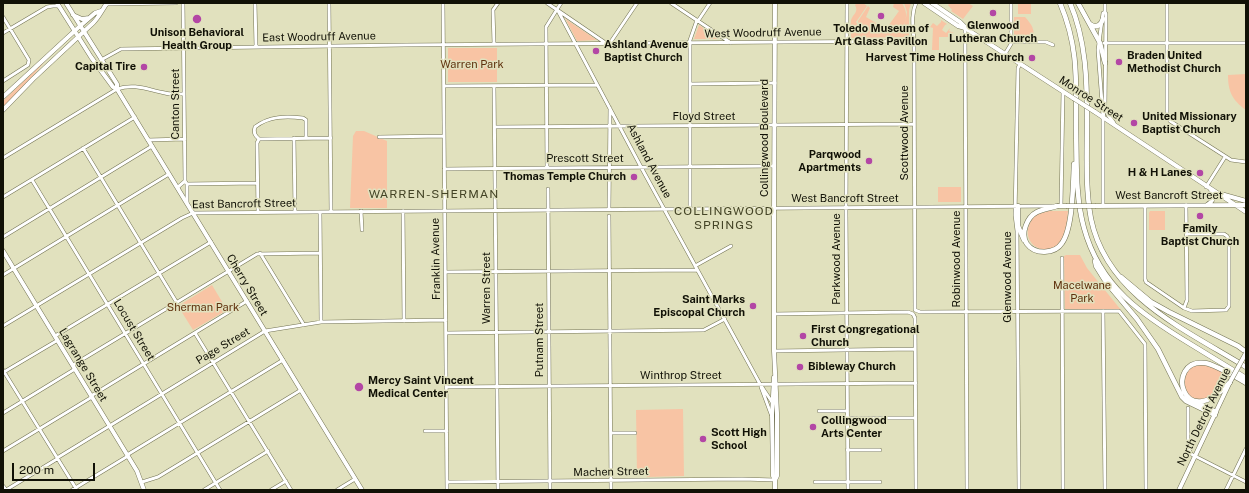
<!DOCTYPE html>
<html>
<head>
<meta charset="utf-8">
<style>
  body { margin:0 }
  #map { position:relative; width:1249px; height:493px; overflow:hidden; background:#e1e1be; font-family:"Public Sans",sans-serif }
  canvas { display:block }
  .frame { position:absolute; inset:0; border:4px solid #111106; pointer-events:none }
  .scale { position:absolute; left:12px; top:463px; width:83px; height:18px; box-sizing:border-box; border:2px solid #111106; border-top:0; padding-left:5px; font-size:12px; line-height:14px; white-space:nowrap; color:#111106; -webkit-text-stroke:3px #e1e1be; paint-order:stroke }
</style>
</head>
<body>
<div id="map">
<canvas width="1249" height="493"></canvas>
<div class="frame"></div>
<div class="scale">200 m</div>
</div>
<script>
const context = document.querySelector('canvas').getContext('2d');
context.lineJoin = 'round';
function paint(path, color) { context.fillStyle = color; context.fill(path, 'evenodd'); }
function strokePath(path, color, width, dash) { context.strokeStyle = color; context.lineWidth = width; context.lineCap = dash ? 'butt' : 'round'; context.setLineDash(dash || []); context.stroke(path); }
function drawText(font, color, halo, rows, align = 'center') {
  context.font = font + ' "Public Sans",sans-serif'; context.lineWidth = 3; context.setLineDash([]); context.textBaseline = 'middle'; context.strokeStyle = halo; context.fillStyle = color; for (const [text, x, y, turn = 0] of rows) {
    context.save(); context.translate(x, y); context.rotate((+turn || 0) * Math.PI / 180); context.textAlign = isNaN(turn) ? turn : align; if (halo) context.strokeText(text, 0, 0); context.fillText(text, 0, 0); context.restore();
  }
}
paint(new Path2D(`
  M857 3H863L867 6 856 22 860 29 863 31C878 30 891 35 904 28L907 12 904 3H911L909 10V35L907 37 851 38C851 33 850 26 851 20 853 14 859 12 855 5Z
  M894 3H902C906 10 907 14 905 22 902 38 875 28 864 30L859 26 858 21 868 6 870 8 866 17 886 29 899 11 893 7Z
  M950 3H968L973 6 963 19 951 11 952 10 948 5Z
  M1018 3H1031V14H1018Z
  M564 16 567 20 597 40 577 41Z
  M1014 17H1025C1032 25 1035 29 1033 39H1015L1014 38Z
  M941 20 947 24 945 25 942 30 946 33 950 28 949 31 954 33H948V37H939V50H932L933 28 930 27 933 23 937 26 941 22Z
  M699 25 719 39H694Z
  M448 48H497V82H448Z
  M47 59 26 84 3 107V101Z
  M1246 74V110C1232 100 1228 91 1228 75Z
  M356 131H364L387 141V208H350L353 136Z
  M938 187H961V202H938Z
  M1049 211H1068C1067 220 1067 230 1063 239 1049 264 1010 241 1037 213L1038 214Z
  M1150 211H1165V230H1149V213Z
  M1066 255H1080L1087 268 1121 310 1065 309 1064 256Z
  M212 285 227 310 193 330 178 306Z
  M1201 364 1212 367 1226 374 1220 387 1212 397 1203 400 1192 398 1187 394 1183 386 1187 370 1192 366Z
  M683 409 684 476 647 477V474H637L636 410Z`), '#f8c4a4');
const minor = new Path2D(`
  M183 3 185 181 187 184V202
  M255 3 256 47
  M329 3 331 212
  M443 3 447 490
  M547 3 607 44
  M671 3 731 43
  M847 3 846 212 848 490
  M916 3C910 16 914 31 914 45L915 310 920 312 1119 311 1145 344 1146 490
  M1167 3V116L1170 121 1231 160 1246 162
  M106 4 176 3
  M557 9 641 167 760 384 772 402
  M3 17 29 60 28 65 3 81
  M698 21 710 3
  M965 28 967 490
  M3 33 47 7 53 6H59
  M1011 42H1046L1053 45
  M610 43 637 3
  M689 43 697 20
  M690 43V209
  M1104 43H1246
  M494 44 493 10 498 3
  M1005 54 1011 44V3
  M101 60 121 49 405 45 914 41
  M690 84 775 83
  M444 86 597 85
  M494 86 498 490
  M1106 109 1108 115 1114 123
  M1103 116 1098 50 1103 13 1105 12
  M495 127 914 124
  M379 137 444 136
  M294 138 295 212
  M259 139C255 136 253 132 255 127 269 116 286 116 303 118L306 120V138
  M259 139 331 138
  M148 140 185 139
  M83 148 177 303
  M3 158 117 89C135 83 148 90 165 93 171 95 178 94 184 94
  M547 168 546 27 561 3
  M444 169 774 166
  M32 180 220 490
  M187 184 257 183
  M178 187 185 181
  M1206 187 1225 157
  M548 189 550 490
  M3 197 135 117
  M1061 206 1063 92
  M1103 206V118L1105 107 1106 14 1105 12V3
  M1145 206V279L1146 282 1184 308 1192 311 1226 310 1229 306V240L1227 236 1224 234H1187
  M609 209 610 108
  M361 211 362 230
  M403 211 404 321
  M258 212 257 143 259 139
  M320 212 321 322
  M609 216 611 490
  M3 237 152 146
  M260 253 304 325
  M1062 258 1063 490
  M695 266 731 246
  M445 272 697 270
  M3 275 169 174
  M1184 308 1187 300 1186 205
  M1103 311 1105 490
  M774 314 908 312 913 314 915 318 916 490
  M3 326 182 218 193 213 1052 206
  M195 333 291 490
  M446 333 704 330 725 319
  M55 336 211 242
  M774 351 915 349
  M73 365 257 254 320 253
  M3 370 77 490
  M4 372 58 340
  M446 387 916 383
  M761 387 771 414
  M91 396 247 301
  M1188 408V447L1191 454 1246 482
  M819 411H847
  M3 413 75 369
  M847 418H915
  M425 431H447
  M611 433H635
  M847 450H880
  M3 451 92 397
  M127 455 283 360
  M57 458 265 331 321 322 446 320
  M142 482 158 477 301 390
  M447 482 742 479 775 480
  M815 482H880
  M3 486 6 490 57 459
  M72 490 128 456
  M204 490 268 451
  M271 490 286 481
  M337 490 355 479
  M1019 490 1017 231 1015 215 1018 68 1020 64
  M1226 490 1246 449`);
const major = new Path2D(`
  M57 3 91 57 113 87 117 89
  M66 3 117 84V89L362 490
  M775 3 774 212V351L777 413V476L775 480V490
  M924 3 958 26 965 28 1073 98
  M932 3 960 22 965 27
  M73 15 82 19 89 18
  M3 97 80 26 95 13 101 11
  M3 110 33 79 93 23C99 17 102 10 107 3
  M1095 112 1246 212
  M1221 194 1246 201
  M1207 205C1214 201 1214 197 1211 190
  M1057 206H1066
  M1096 206 1246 205
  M3 251 137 471 144 490
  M774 377 772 415 773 476 775 480
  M1179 490 1230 382`);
const highway = new Path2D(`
  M1060 3C1079 48 1076 81 1076 128 1077 161 1075 196 1084 228 1100 287 1142 315 1192 345 1210 356 1228 367 1246 378
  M1070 3C1086 40 1087 80 1087 119 1087 152 1085 187 1091 219 1107 296 1186 330 1246 367
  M1078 3 1100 43 1105 63
  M1090 24C1096 29 1101 25 1103 19
  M1018 206V226L1024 240
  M1057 206C1051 208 1043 209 1037 212 1027 217 1020 234 1027 244 1035 255 1055 254 1062 243 1073 228 1073 184 1074 164
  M1095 261 1096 266 1106 282 1137 319 1158 349 1182 397 1186 401 1215 415
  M1121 277 1151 302 1169 312 1238 346 1246 352
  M1230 382C1182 437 1164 358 1205 363 1217 365 1235 377 1246 383
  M1198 403 1216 412`);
strokePath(minor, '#727253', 4);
strokePath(major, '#727253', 5);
strokePath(highway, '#727253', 5.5);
strokePath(minor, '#fff', 3);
strokePath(major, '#fff', 4);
strokePath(highway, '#fff', 4.5);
const majorBridge = new Path2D(`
  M1073 98 1095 112
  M1066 206H1096
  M1230 382 1246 353`);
strokePath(majorBridge, '#727253', 5, []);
strokePath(majorBridge, '#fff', 4);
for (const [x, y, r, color] of [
  [993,13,4,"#b346a5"],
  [881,16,4,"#b346a5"],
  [197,19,5,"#b346a5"],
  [596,51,4,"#b346a5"],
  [1032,58,4,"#b346a5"],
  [1119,62,4,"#b346a5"],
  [144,67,4,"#b346a5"],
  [1134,123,4,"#b346a5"],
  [869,161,4,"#b346a5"],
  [1200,173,4,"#b346a5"],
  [634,177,4,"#b346a5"],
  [1200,216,4,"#b346a5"],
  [753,306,4,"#b346a5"],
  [803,336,4,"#b346a5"],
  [800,367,4,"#b346a5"],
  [359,387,5,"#b346a5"],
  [813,427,4,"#b346a5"],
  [703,439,4,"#b346a5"]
]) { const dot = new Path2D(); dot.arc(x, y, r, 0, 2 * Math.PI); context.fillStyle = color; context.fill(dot); strokePath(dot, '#e1e1be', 1.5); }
drawText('bold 11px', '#111106', '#e1e1be', [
  ["Glenwood",993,26,"center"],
  ["Lutheran Church",993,39,"center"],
  ["Toledo Museum of",881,29,"center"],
  ["Art Glass Pavillon",881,42,"center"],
  ["Unison Behavioral",197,33,"center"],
  ["Health Group",197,46,"center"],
  ["Ashland Avenue",604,45],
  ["Baptist Church",604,58],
  ["Braden United",1127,56],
  ["Methodist Church",1127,69],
  ["Harvest Time Holiness Church",1024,58,"right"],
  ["Capital Tire",136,67,"right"],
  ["United Missionary",1142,117],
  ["Baptist Church",1142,130],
  ["Parqwood",861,155,"right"],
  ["Apartments",861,168,"right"],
  ["H & H Lanes",1192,173,"right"],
  ["Thomas Temple Church",626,177,"right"],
  ["Family",1200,229,"center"],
  ["Baptist Church",1200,242,"center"],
  ["Saint Marks",745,300,"right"],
  ["Episcopal Church",745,313,"right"],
  ["First Congregational",811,330],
  ["Church",811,343],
  ["Bibleway Church",808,367],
  ["Mercy Saint Vincent",368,381],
  ["Medical Center",368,394],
  ["Collingwood",821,421],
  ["Arts Center",821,434],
  ["Scott High",711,433],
  ["School",711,446]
], 'left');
drawText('11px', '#111106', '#e1e1be', [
  ["West Woodruff Avenue",763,33,-1],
  ["East Woodruff Avenue",319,37,-1],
  ["Monroe Street",1091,99,33],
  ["Canton Street",176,104,-90],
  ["Floyd Street",704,117],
  ["Scottwood Avenue",905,133,-90],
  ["Collingwood Boulevard",765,138,-90],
  ["Prescott Street",585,159],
  ["Ashland Avenue",649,161,62],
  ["West Bancroft Street",1169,196],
  ["West Bancroft Street",845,199],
  ["East Bancroft Street",244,204,-1],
  ["Franklin Avenue",436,259,-91],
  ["Parkwood Avenue",837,259,-90],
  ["Robinwood Avenue",957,259,-90],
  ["Glenwood Avenue",1008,277,-90],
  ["Cherry Street",247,285,59],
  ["Warren Street",487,288,-90],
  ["Locust Street",134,330,59],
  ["Putnam Street",540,340,-90],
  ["Page Street",223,346,-31],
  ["Lagrange Street",83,365,59],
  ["Winthrop Street",681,376],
  ["North Detroit Avenue",1204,417,-64],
  ["Machen Street",611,472,-1]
]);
drawText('11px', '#5f310d', '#e1e1be', [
  ["Warren Park",472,65],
  ["Macelwane",1082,286],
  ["Park",1082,299],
  ["Sherman Park",203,308]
]);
context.letterSpacing = '1px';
drawText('12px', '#444426', '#e1e1be', [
  ["WARREN-SHERMAN",434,194],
  ["COLLINGWOOD",724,211],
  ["SPRINGS",724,225]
]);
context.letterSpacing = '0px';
</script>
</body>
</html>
